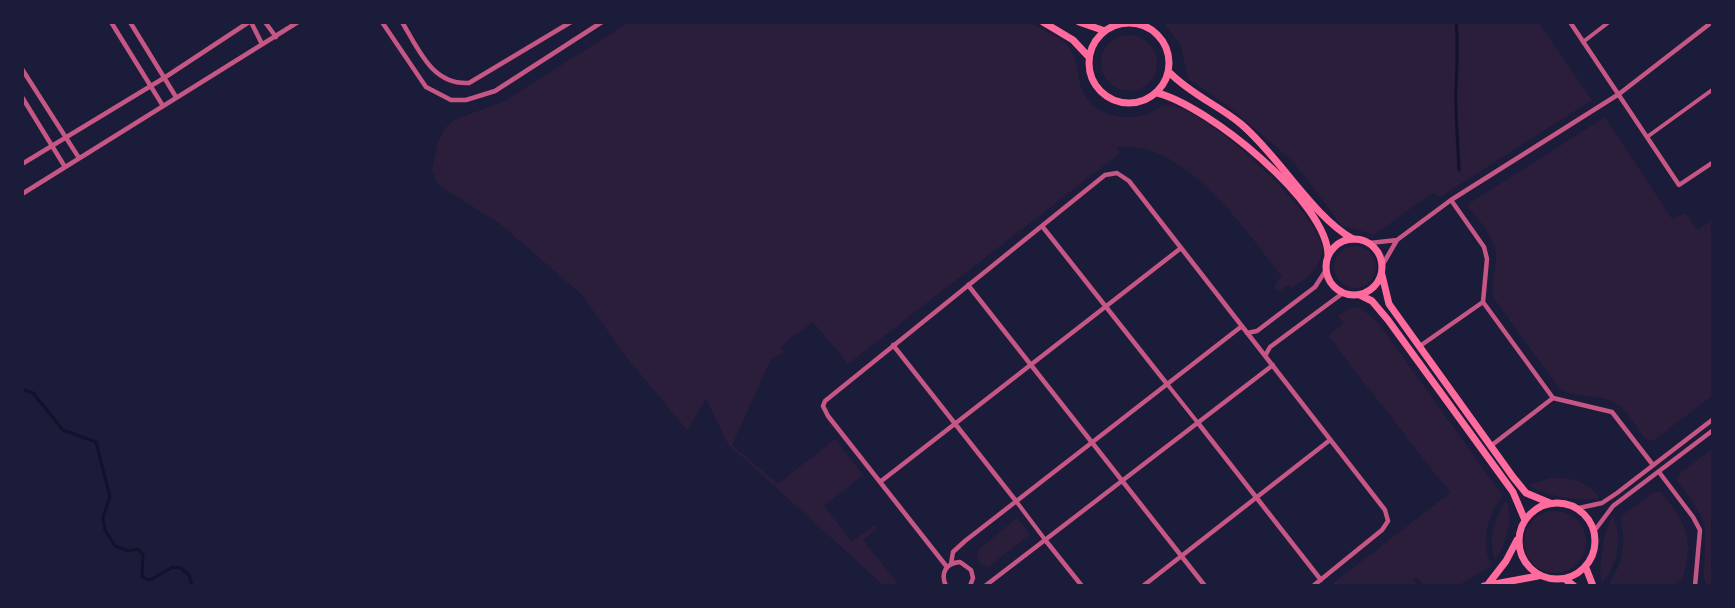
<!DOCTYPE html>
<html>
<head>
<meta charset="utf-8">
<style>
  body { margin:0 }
  #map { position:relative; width:1735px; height:608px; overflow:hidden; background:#1b1b3a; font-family:Poppins,sans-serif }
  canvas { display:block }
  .frame { position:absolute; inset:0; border:24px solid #1b1b3a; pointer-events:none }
</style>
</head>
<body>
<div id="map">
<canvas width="1735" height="608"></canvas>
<div class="frame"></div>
</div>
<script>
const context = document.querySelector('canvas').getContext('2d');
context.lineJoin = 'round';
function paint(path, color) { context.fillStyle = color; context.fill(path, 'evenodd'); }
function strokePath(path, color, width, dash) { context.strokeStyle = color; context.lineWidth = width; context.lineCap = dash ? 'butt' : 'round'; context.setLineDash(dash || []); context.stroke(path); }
paint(new Path2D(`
  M628 23H1029C1040 29 1060 36 1068 46 1082 63 1073 90 1095 107 1108 117 1132 120 1147 114 1155 110 1163 104 1173 106 1210 113 1310 206 1321 242 1327 263 1306 280 1291 288L1288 285 1278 292 1275 288 1277 281 1282 277C1247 231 1183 138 1117 147L1120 153 848 364 813 322 780 347 784 352 774 359 772 357 732 445 778 484 835 439 863 475 824 506 852 542 874 525 877 529 863 540 899 585H883L728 444 706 399 687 430 627 358 581 294 499 223 443 188 436 181 432 169 439 140 445 128 456 119 503 102Z
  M1164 23H1539L1592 100 1440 197 1432 193 1374 235 1341 225 1295 164 1280 150 1224 103 1188 79 1181 46Z
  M1101 63a28 28 0 1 1 56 0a28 28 0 1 1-56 0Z
  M1605 117 1672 219 1685 213 1698 230 1712 220V396L1653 441 1645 439C1637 428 1629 413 1618 405 1601 392 1576 400 1559 388L1495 300C1488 285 1498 269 1496 253 1494 235 1477 219 1467 205Z
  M1334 267a21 21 0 1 1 42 0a21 21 0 1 1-42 0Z
  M1360 307 1379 324 1503 496C1488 513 1479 545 1492 566L1459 585H1423L1417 577 1413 579 1417 585H1331L1450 493 1328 336 1344 323 1338 316 1348 309Z
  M1712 449V585L1707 586 1704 580C1704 523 1715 530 1677 481L1679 474Z
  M1550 478C1568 477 1589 481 1599 498 1582 503 1542 495 1528 485Z
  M1654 492H1661C1685 521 1695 539 1683 577L1674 585H1608C1623 563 1627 544 1620 517Z
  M1506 501C1514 519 1506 544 1495 560 1488 539 1494 519 1506 501Z
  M1524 542a31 31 0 1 1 62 0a31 31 0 1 1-62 0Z
  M1613 516C1622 539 1619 564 1602 582 1598 569 1604 527 1613 516Z
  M1017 518 1030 534 988 567C981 565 975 558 977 551Z`), '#2a1e3b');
strokePath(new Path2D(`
  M1456 22C1458 42 1457 68 1456 87 1455 114 1458 143 1459 170
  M22 389 33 393 63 430 96 442 110 497 103 517 105 530 115 546 128 551 138 549 143 555 142 577 150 580 173 567 181 568 189 575 192 586`), '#12122b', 3);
strokePath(new Path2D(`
  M1583 42 1609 22
  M1647 137 1712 90
  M1167 384 1198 423
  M1016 501 1046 541`), '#c65784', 4);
strokePath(new Path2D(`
  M111 22 163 106
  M130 22 176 97
  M251 22 262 44
  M265 22 276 37
  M382 22 426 87 451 100H466L495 91 602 22
  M402 22C419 50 432 85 469 83L571 22
  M1570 22 1679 185 1712 163
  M22 69 79 158
  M22 97 65 167
  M22 164 164 78 249 22
  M22 194 298 22
  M1451 200 1484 247 1487 259 1483 302 1553 398 1612 412 1653 465
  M1042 226 1167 384
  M1370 243 1397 240
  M1383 264 1397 240 1451 200 1619 94 1712 22
  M968 285 1205 586
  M1247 333 1257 331 1315 287 1326 270
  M893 345 1016 501
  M1420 346 1483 302
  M1265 356 1270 347 1343 293
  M1198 423 1321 580
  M1492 445 1553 398
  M1659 472 1693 517 1700 530 1695 586
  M880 482 1181 248
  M1579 508 1602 503 1617 493 1712 420
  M1595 530 1613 506 1712 431
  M1046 541 1082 586
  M951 564 953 552 965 541 1242 326
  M947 567 828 416 823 406 825 401 1105 175 1117 173 1129 181 1385 510 1388 521 1382 530 1313 586
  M946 586C940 573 946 563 960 562L971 570 973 578 970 586
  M985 586 1273 365
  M1143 586 1330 440`), '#c65784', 4.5);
strokePath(new Path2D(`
  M1043 22 1073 40 1088 56
  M1079 22 1105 31
  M1089 63a40 40 0 1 1 80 0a40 40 0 1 1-80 0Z
  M1170 73C1192 95 1218 105 1241 124 1279 156 1313 217 1353 239
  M1157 93C1207 105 1329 203 1328 256
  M1326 267a28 28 0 1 1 56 0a28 28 0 1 1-56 0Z
  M1382 275 1389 304 1513 477 1526 493 1550 503
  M1360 295 1372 301 1388 320 1513 492 1524 518
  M1519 541a38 38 0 1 1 76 0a38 38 0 1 1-76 0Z
  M1586 568 1593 586
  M1565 579 1574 586
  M1489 583 1506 561 1517 540
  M1484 586 1538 576`), '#ff6b9d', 7);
</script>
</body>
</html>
